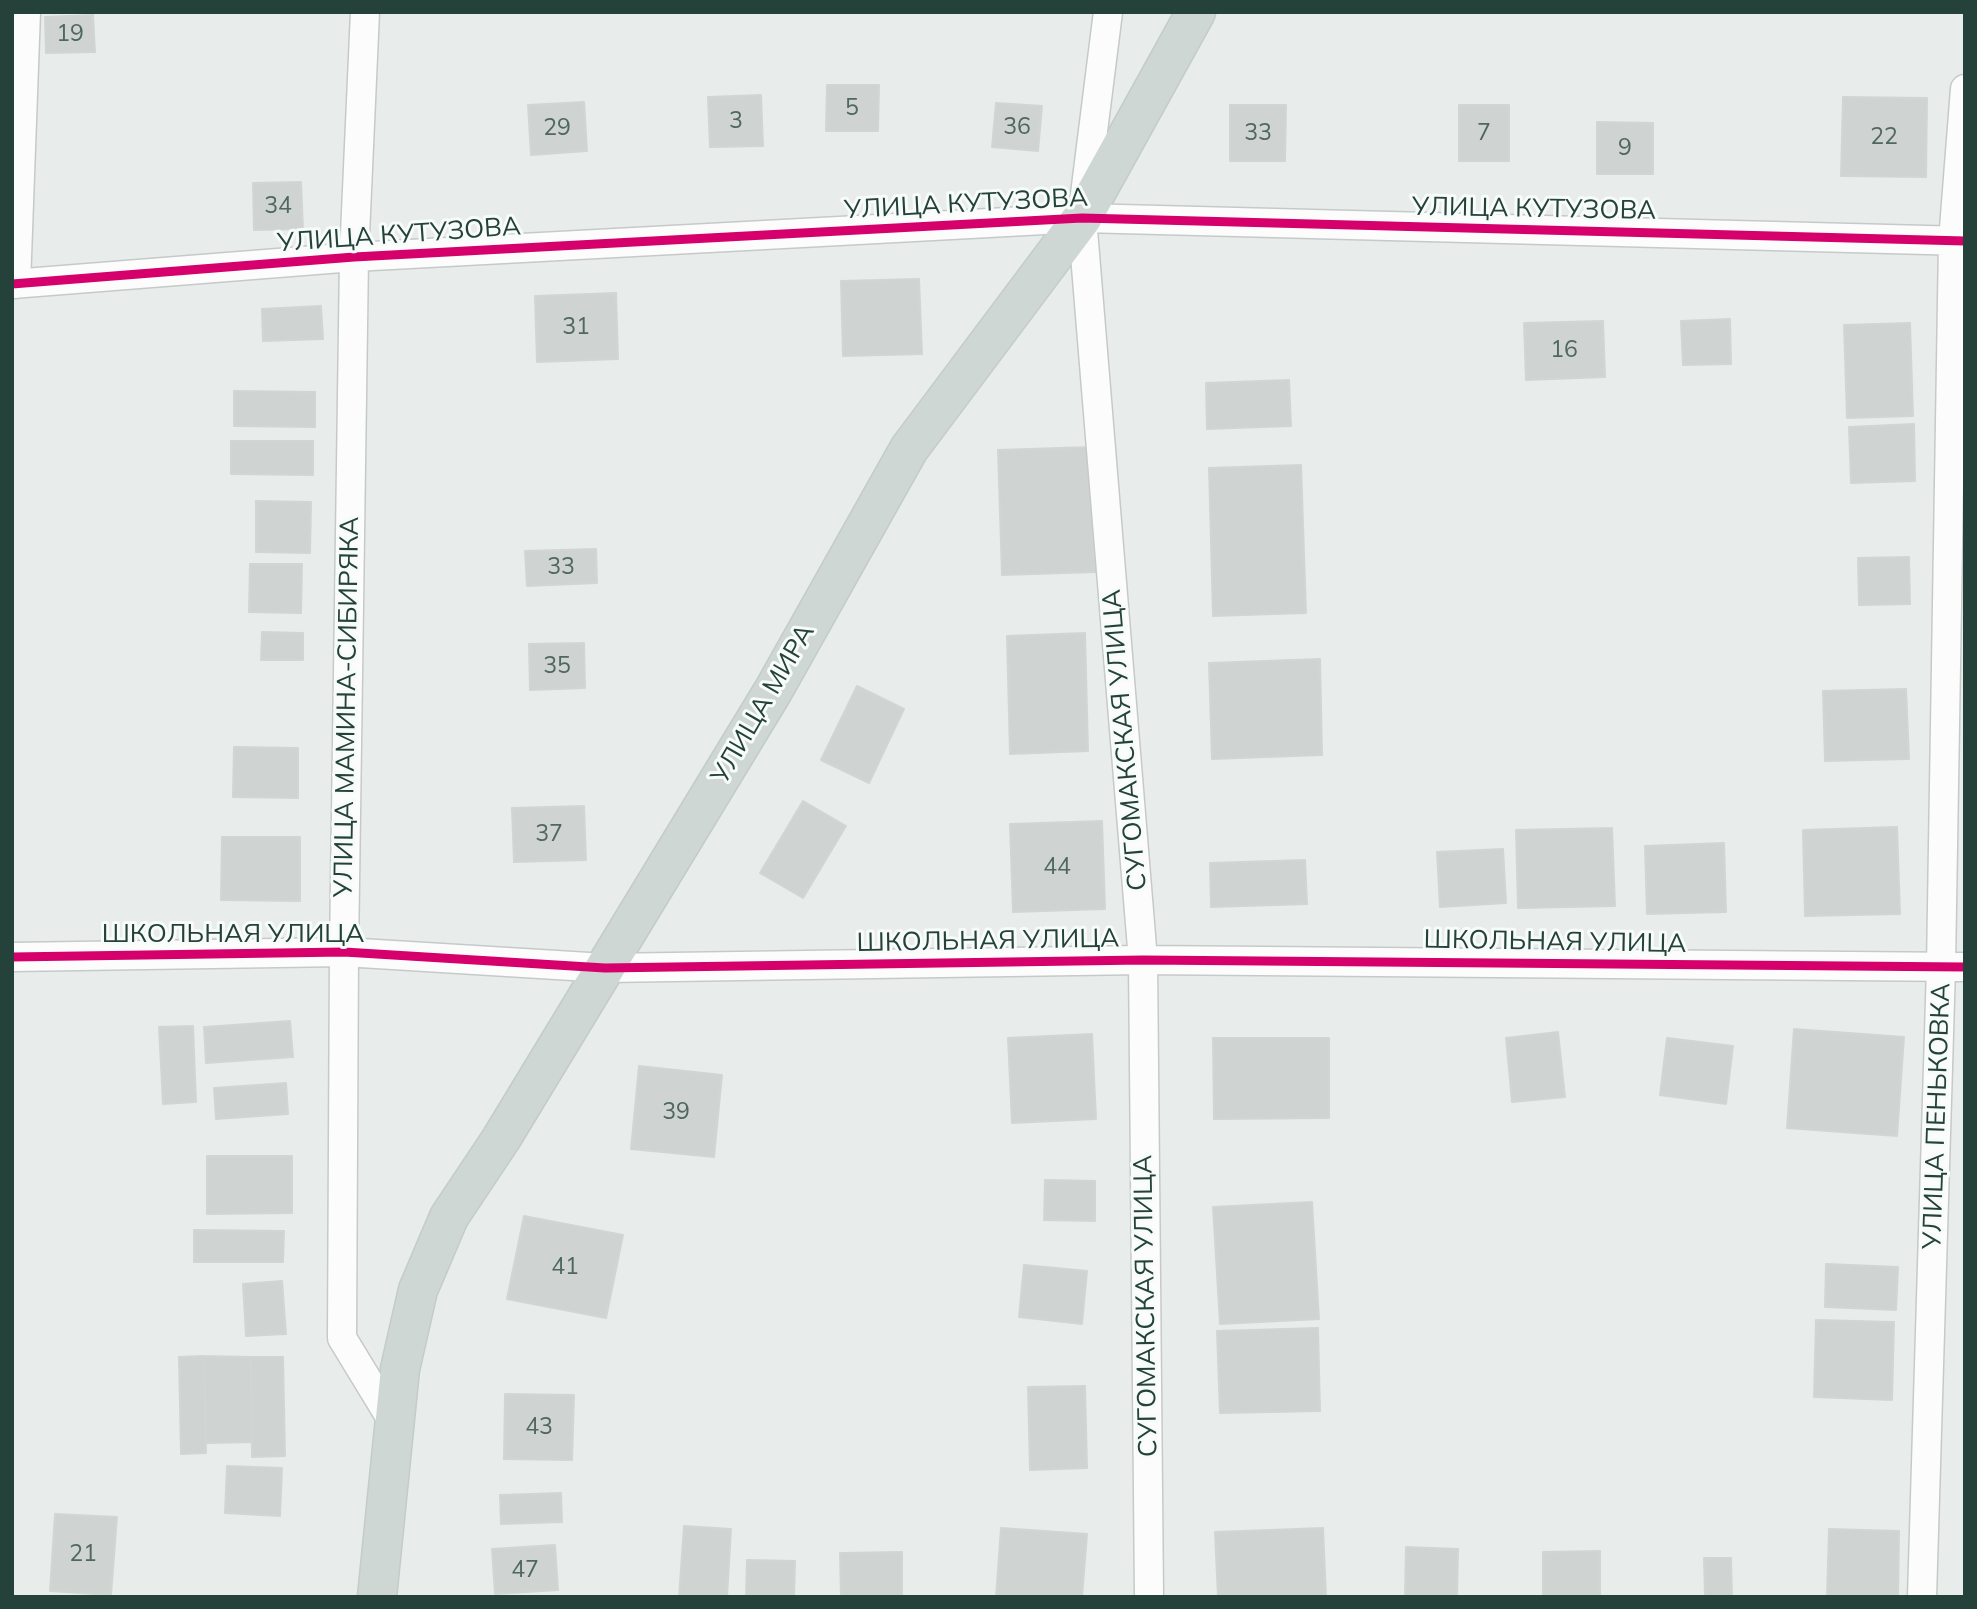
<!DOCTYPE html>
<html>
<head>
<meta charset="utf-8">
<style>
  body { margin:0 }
  #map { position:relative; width:1977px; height:1609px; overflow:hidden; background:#e8edeb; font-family:Mulish,sans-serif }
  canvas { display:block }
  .frame { position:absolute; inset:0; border:14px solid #24423a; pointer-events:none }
</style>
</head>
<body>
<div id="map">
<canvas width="1977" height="1609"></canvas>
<div class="frame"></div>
</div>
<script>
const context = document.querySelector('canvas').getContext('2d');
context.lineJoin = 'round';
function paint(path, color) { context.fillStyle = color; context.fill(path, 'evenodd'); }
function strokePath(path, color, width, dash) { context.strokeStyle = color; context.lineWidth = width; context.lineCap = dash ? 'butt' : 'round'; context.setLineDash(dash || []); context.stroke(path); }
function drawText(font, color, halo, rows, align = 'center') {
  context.font = font + ' Mulish,sans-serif'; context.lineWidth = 6; context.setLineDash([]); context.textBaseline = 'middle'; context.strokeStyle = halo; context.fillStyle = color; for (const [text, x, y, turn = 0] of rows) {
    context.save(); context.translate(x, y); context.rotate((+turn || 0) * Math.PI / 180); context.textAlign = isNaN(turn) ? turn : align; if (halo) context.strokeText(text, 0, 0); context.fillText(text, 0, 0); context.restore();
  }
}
const building = new Path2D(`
  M93 15 95 52 46 53 45 17Z
  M827 85H879L878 131H826Z
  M761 95 763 146 710 147 708 97Z
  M1843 97 1927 98 1926 177 1841 176Z
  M584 102 587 151 531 155 528 105Z
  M996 103 1042 106 1038 151 992 147Z
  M1230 105H1286L1285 161H1230Z
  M1459 105H1509V161H1459Z
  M1597 122 1653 123V174H1597Z
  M301 182 303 229 254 230 253 183Z
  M919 279 922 354 843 356 841 281Z
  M616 293 618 359 537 362 535 296Z
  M321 306 323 339 263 341 262 309Z
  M1730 319 1731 364 1683 365 1681 321Z
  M1603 321 1605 377 1526 380 1524 323Z
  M1910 323 1913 416 1847 418 1844 325Z
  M1289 380 1291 426 1207 429 1206 383Z
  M234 391 315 392V427L234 426Z
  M1914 424 1915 481 1851 483 1849 427Z
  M231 441H313V475L231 474Z
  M1091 447 1095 572 1002 575 998 450Z
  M1301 465 1306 613 1213 616 1209 468Z
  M256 501 311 502 310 553 256 552Z
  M596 549 597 583 527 586 525 551Z
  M1909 557 1910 604 1859 605 1858 558Z
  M250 564H302L301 613 249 612Z
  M262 632 303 633V660H261Z
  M1085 633 1088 751 1010 754 1007 636Z
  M584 643 585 688 530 690 529 644Z
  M1320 659 1322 755 1212 759 1209 663Z
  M857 686 904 709 869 783 821 760Z
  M1906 689 1909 759 1825 761 1823 691Z
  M234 747 298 748V798L233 797Z
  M803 801 846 826 803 898 760 873Z
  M584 806 586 860 514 862 512 808Z
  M1102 821 1105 909 1013 912 1010 824Z
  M1897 827 1900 914 1805 916 1803 830Z
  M1612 828 1615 906 1518 908 1516 830Z
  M222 837H300V901L221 900Z
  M1724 843 1726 912 1647 914 1645 846Z
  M1503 849 1506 903 1440 907 1437 852Z
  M1305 860 1307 904 1211 907 1210 863Z
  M290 1021 293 1057 206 1063 204 1027Z
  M193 1026 196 1102 163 1104 159 1027Z
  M1794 1029 1904 1037 1897 1136 1787 1128Z
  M1558 1032 1565 1097 1512 1102 1506 1038Z
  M1092 1034 1096 1119 1012 1123 1008 1038Z
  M1213 1038H1329V1118L1214 1119Z
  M1667 1038 1733 1046 1726 1104 1660 1095Z
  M639 1066 722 1075 714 1157 631 1149Z
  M286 1083 288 1114 216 1119 214 1088Z
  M207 1156H292V1213L207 1214Z
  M1045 1180 1095 1181V1221L1044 1220Z
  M1312 1202 1319 1319 1220 1324 1213 1207Z
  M524 1216 623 1235 606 1318 507 1299Z
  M194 1230 284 1231 283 1262H194Z
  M1826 1264 1898 1267 1896 1310 1825 1307Z
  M1024 1265 1087 1271 1082 1324 1019 1317Z
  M282 1281 286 1334 246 1336 243 1284Z
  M1816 1320 1894 1322 1892 1400 1814 1397Z
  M1318 1328 1320 1411 1220 1413 1217 1331Z
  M204 1356 206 1453 181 1454 179 1357Z
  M204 1356 251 1357 252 1442 206 1443Z
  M251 1357H283L285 1456 252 1457Z
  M1085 1386 1087 1468 1030 1470 1028 1387Z
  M505 1394 574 1395 572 1460 504 1459Z
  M227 1466 282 1468 280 1516 225 1513Z
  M561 1493 562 1522 501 1524 500 1495Z
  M55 1514 117 1517 111 1595 50 1591Z
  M684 1526 731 1529 727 1597H679Z
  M1001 1528 1087 1534 1082 1597H996Z
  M1323 1528 1326 1597H1218L1215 1532Z
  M1829 1529 1899 1531 1898 1597H1827Z
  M555 1545 558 1590 495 1594 492 1549Z
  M1406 1547 1458 1549 1457 1597H1405Z
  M1600 1551V1597H1543V1552Z
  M902 1552V1597H841L840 1553Z
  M1704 1558H1731L1732 1597H1705Z
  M747 1560 795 1561 794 1597H746Z`);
paint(building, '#cfd4d2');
strokePath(building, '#d1d6d4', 2);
const street = new Path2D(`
  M365 12 354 257 344 952 342 1338 395 1425
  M1108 12 1082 218 1143 960 1149 1597
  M12 284 354 257 1082 218 1965 241
  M16 284 26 12
  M12 957 344 952 605 968 1143 960 1965 967
  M1922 1597 1941 967 1953 241 1965 89`);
const primary = new Path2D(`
  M377 1597 400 1369 418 1290 449 1217 501 1139 773 691 909 449 1082 218 1196 12`);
strokePath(street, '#c5cac8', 31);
strokePath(primary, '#c3ccc9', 41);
strokePath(street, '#fcfcfc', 28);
strokePath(primary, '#cfd7d5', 38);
strokePath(new Path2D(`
  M12 284 354 257 1082 218 1965 241
  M12 957 344 952 605 968 1143 960 1965 967`), '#d6006c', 9);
drawText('23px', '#506761', null, [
  ["19",70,34],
  ["5",852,108],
  ["3",736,121],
  ["36",1017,127],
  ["29",557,128],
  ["33",1258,133],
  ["7",1484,133],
  ["22",1884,137],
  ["9",1625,148],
  ["34",278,206],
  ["31",576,327],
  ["16",1564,350],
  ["33",561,567],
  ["35",557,666],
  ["37",549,834],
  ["44",1057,867],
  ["39",676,1112],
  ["41",565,1267],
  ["43",539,1427],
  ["21",83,1554],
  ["47",525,1570]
]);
drawText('26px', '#24423a', '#f7fbf9', [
  ["УЛИЦА КУТУЗОВА",966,204,-3],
  ["УЛИЦА КУТУЗОВА",1534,209,1],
  ["УЛИЦА КУТУЗОВА",399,235,-4],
  ["УЛИЦА МИРА",763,704,-60],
  ["УЛИЦА МАМИНА-СИБИРЯКА",347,707,-89],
  ["СУГОМАКСКАЯ УЛИЦА",1125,740,-95],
  ["ШКОЛЬНАЯ УЛИЦА",233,934],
  ["ШКОЛЬНАЯ УЛИЦА",988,941,-1],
  ["ШКОЛЬНАЯ УЛИЦА",1555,942,1],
  ["УЛИЦА ПЕНЬКОВКА",1937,1116,-88],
  ["СУГОМАКСКАЯ УЛИЦА",1146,1306,-91]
]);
</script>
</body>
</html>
